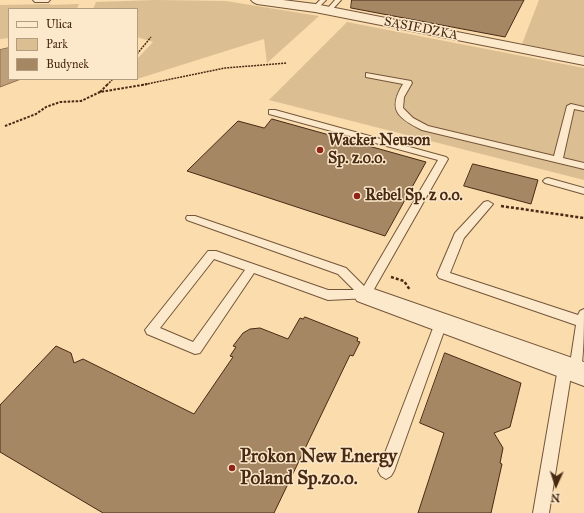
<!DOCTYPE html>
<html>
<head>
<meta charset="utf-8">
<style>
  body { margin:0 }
  #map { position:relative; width:584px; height:513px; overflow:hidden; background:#fadcad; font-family:"IM FELL Great Primer",serif }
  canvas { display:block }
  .legend { position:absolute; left:8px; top:8px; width:130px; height:72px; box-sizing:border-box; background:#fce8ca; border:1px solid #b49c81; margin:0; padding:5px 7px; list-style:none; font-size:12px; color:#482a14 }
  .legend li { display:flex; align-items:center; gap:8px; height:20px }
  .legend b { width:20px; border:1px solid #b49c81 }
  .north { position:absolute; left:536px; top:465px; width:40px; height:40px; -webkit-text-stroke:3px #fce8ca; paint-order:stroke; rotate:183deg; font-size:11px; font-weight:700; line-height:16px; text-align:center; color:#482a14 }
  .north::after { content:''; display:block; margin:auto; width:14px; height:18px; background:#482a14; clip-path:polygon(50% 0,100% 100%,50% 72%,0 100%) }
</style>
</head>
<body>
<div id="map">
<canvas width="584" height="513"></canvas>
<ul class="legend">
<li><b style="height:5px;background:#fce8ca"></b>Ulica</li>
<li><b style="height:11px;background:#dcbe93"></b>Park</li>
<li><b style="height:11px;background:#a58764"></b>Budynek</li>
</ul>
<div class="north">N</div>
</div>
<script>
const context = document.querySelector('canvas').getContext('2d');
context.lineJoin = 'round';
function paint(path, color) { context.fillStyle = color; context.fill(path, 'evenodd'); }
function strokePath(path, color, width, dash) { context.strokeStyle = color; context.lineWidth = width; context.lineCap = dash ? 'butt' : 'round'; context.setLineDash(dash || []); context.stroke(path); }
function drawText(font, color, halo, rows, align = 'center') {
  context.font = font + ' "IM FELL Great Primer",serif'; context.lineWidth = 3; context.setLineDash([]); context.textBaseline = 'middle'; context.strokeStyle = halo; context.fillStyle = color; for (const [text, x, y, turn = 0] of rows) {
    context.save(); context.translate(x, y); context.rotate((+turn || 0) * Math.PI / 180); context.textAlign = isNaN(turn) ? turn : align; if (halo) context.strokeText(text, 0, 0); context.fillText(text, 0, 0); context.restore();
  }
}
paint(new Path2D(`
  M156 0 226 1 319 16 267 63 264 39 137 79V59L153 42 137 37V9H93L96 2Z
  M539 0H584V56L522 44Z
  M51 4 50 5 79 4 77 9H9V38L0 39V5Z
  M347 22 584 68V180L269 100Z`), '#dcbe93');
const water = new Path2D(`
  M9 48V79H21L0 87V50Z`);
paint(water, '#bd9f79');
strokePath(water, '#8e7051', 1);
const building = new Path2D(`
  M352 0H524L505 37 351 8Z
  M272 119 426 162 385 236 187 171 238 121 264 128Z
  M473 164 538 180 531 204 464 186Z
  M305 317 358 338 357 341 360 342 353 356 350 355 274 513H103L0 452V405L56 346 71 353 74 363 83 359 194 414 233 357 230 356 236 347 233 346 243 333 250 329 260 328 288 339 300 318 303 319Z
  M445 353 521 383 510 427 494 433 503 448 500 463 502 464 491 513H418L444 433 420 423Z`);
paint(building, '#a58764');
strokePath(building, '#482a14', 1);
const lane = new Path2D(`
  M320 0H326L317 9H313V7Z
  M335 0H341L331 11H327V9Z
  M366 73 411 81 412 83 404 97 403 108 413 118 428 126 554 156 567 106 571 104 584 107V111L574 109 563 158 584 163V169L422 130C398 118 387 110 403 84L366 77Z
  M269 110H275L446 157 448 159 369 298 328 300 254 273 200 353 195 354 147 334 145 330 208 251H216L328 290H354L338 274 187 220 186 218 187 216H195L346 268 364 286 438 160 269 114ZM214 259 245 270 193 342 160 328Z
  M548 178 584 188V194L545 183 543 181 545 179Z
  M488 201 493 204 464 238 450 273 578 315 580 311 584 309C584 328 584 358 580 375L575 377 571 375 549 513H533L558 368 560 364 565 362 570 364 576 325 439 278 437 275 455 233 484 202Z
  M441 318 445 319 447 323 394 471 391 476 386 479 381 476 378 471 435 323 437 319Z`);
const street = new Path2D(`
  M33 0H50L48 2H35Z
  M251 0H283L315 4 584 57V65L315 12 257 4 253 2Z
  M365 286 584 362V386L357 301 353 295 357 289Z`);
strokePath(lane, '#74563a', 2);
strokePath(street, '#74563a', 2);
strokePath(new Path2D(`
  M137 54 151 37
  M107 85 113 79
  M142 85 225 68 287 63`), '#482a14', 1.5, [2, 1]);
strokePath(new Path2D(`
  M100 92 108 84
  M5 126 36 114 46 107 60 102 81 101 100 92 148 84`), '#482a14', 2, [2.5, 1.5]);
strokePath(new Path2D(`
  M501 206 584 218
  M391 277 404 281 410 290`), '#482a14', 2.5, [3, 2]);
paint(lane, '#fce8ca');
paint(street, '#fce8ca');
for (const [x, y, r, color] of [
  [320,150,4,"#8f2418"],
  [357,196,4,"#8f2418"],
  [232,468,4,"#8f2418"]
]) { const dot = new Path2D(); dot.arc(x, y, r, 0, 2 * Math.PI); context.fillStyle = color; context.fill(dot); strokePath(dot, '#fce8ca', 1.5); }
drawText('13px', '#482a14', '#fce8ca', [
  ["SĄSIEDZKA",421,29,11]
]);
drawText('bold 16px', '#482a14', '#fce8ca', [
  ["Wacker Neuson",328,141],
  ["Sp. z.o.o.",328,159],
  ["Rebel Sp. z o.o.",365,196]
], 'left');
drawText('bold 19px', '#482a14', '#fce8ca', [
  ["Prokon New Energy",240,457],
  ["Poland Sp.zo.o.",240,479]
], 'left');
</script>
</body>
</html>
